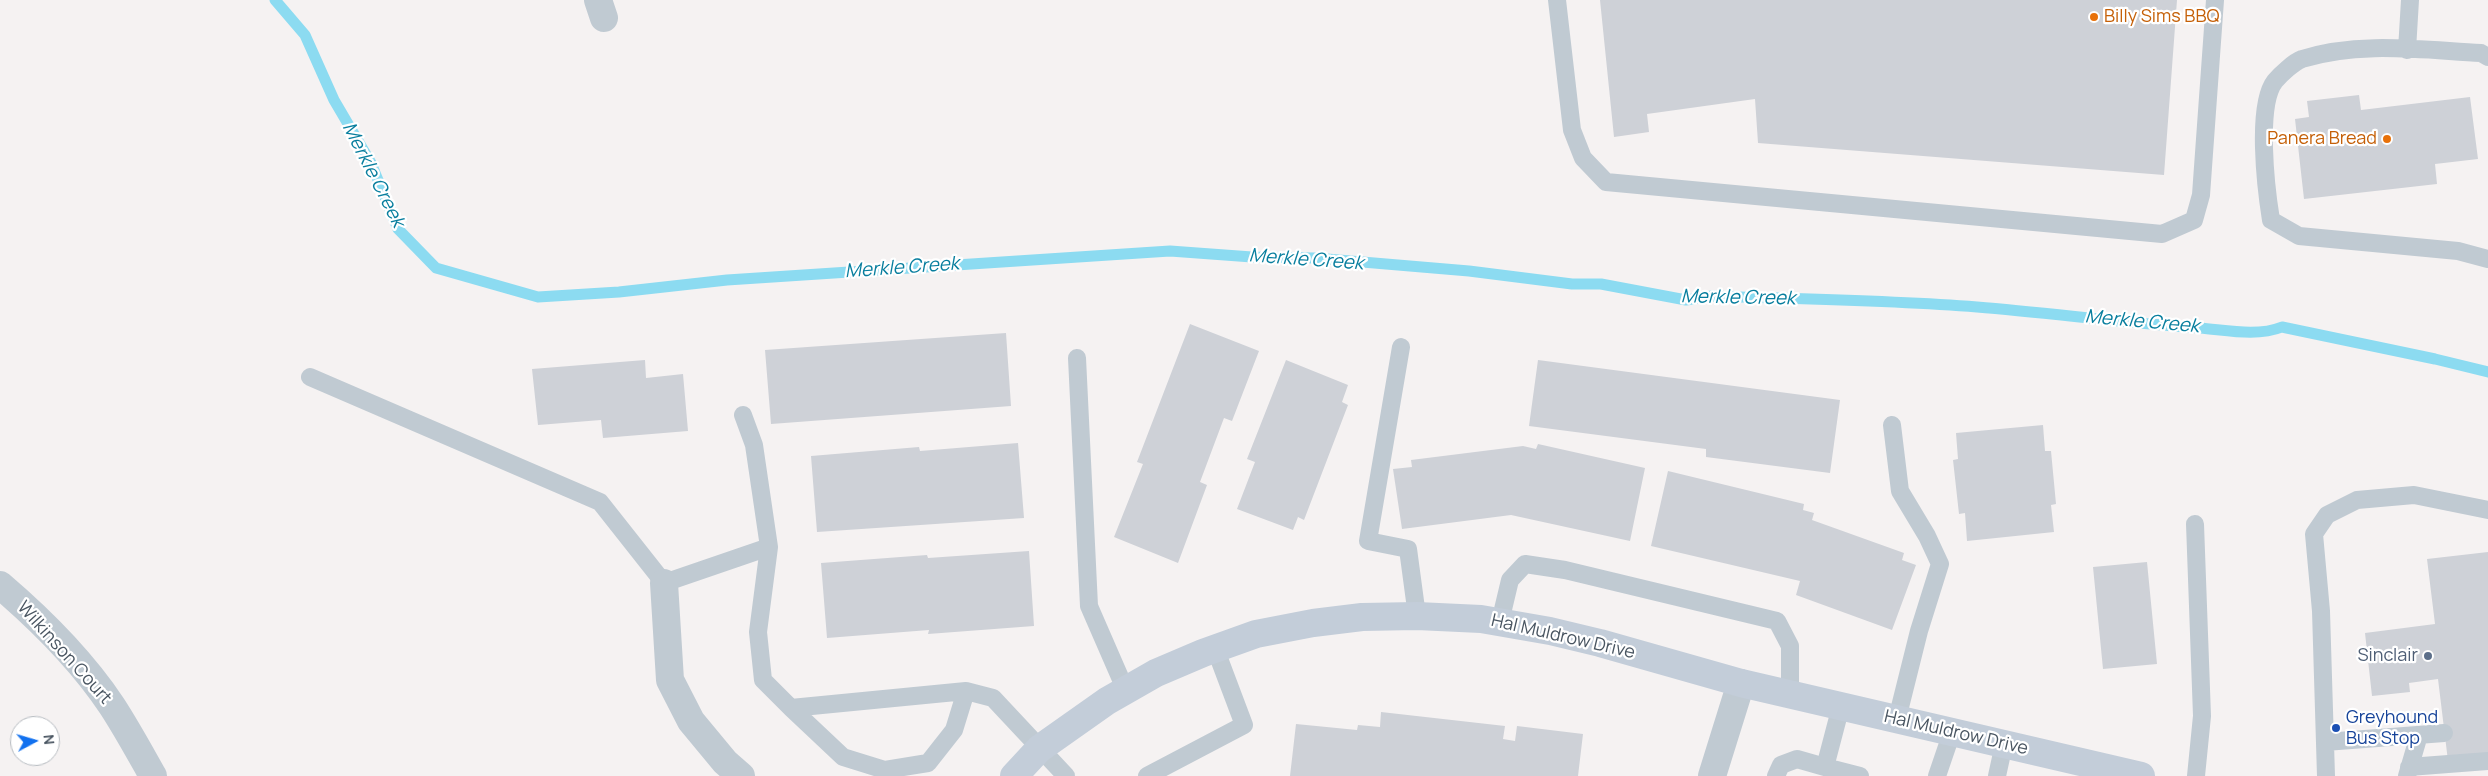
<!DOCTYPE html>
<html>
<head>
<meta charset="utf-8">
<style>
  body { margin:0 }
  #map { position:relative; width:2488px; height:776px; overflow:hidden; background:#f5f2f2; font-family:Manrope,sans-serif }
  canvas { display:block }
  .north { position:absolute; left:10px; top:716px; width:50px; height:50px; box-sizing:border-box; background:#fff; border:1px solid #b6bbc0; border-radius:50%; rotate:84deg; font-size:14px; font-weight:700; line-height:20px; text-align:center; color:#495561 }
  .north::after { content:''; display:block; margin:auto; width:18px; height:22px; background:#1271ef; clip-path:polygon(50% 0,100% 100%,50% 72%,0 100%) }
</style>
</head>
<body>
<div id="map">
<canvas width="2488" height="776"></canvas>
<div class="north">N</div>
</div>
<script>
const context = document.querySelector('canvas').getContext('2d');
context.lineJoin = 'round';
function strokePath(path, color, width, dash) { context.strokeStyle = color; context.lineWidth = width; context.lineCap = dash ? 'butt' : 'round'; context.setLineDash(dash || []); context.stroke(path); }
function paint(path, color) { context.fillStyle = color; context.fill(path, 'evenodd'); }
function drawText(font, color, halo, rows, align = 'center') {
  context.font = font + ' Manrope,sans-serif'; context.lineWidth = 4.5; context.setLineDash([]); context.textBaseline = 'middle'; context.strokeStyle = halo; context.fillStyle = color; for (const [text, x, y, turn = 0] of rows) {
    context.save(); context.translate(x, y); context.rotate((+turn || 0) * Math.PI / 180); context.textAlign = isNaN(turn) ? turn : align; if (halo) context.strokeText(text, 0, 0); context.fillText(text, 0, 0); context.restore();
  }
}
strokePath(new Path2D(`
  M275 0 305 35 334 100 371 163 398 229 436 268 538 297 619 292 727 280 1170 251 1252 257 1315 258 1469 271 1572 284H1601L1686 300 1712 296C1800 299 1889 300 1977 307 2051 313 2125 323 2200 328 2226 330 2257 337 2282 327L2435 359 2488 372`), '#8cdbf1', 11);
paint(new Path2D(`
  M1600 0H2177L2164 175 1758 143 1755 99 1647 114 1649 132 1614 137Z
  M2359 95 2361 110 2470 97 2478 159 2435 164 2437 184 2304 199 2295 119 2309 117 2307 101Z
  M1190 324 1259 351 1232 421 1224 418 1200 482 1207 485 1178 563 1114 537 1143 464 1137 462Z
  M1006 333 1011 406 771 424 765 350Z
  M645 360 646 378 683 374 688 431 603 438 601 420 538 425 532 369Z
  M1286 360 1348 385 1342 402 1348 405 1304 520 1298 517 1293 530 1237 509 1255 462 1247 459Z
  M1538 360 1840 400 1830 473 1706 457V449L1529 426Z
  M2043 425 2045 451H2051L2056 504 2051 505 2054 532 1967 541 1965 513 1959 514 1953 460 1958 459 1956 433Z
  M1018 443 1024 518 817 532 811 456 919 447 920 451Z
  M1538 444 1645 468 1630 541 1511 515 1402 529 1393 469 1412 467 1411 460 1523 446 1536 449Z
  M1668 471 1804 504 1803 510 1814 513 1812 520 1904 553 1902 560 1916 565 1892 630 1796 595 1800 581 1651 546Z
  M1029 551 1034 626 928 634 929 630 827 638 821 563 927 555 928 558Z
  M2488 552V757L2448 761 2438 679 2409 683 2410 692 2372 696 2365 633 2435 624 2427 559Z
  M2147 562 2157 664 2103 669 2093 567Z
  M1381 712 1505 726 1503 739 1515 741 1517 726 1583 734 1578 776H1290L1296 724 1357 730 1358 725 1380 727Z`), '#ced1d7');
strokePath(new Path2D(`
  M1557 0 1572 130 1583 158 1606 182 2162 234 2194 220 2201 195 2215 0
  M2407 50 2410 0
  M2488 57 2481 53C2422 50 2359 41 2302 59 2294 62 2281 74 2275 81 2256 105 2266 189 2271 220L2299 236 2458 251 2488 259
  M1401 347 1368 541 1408 549 1417 616
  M1077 358 1089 606 1126 691
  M310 377 600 502 664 583 769 547
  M743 415 754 445 769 547 758 632 763 680 791 708 966 691 993 698 1066 776
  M1892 425 1900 491 1927 536 1940 564 1919 631 1897 719
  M2195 524 2202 716 2196 776
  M1500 622 1510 580 1525 564 1565 570 1777 621 1790 646V695
  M1841 706 1825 767 1860 776
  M791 708 843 757 885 770 928 763 954 730 966 691
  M2325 742 2444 733
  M2409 767 2488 761
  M1147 776 1244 725 1215 648
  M1776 776 1781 765 1797 759 1825 767
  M1937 776 1952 732
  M1997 776 2004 744
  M2326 776 2321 611 2314 534 2327 515 2357 500 2414 495 2488 510
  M2407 776 2419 735`), '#c0cad2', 18);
strokePath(new Path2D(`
  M598 0 604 18
  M664 583 670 680 691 721 725 762 741 776
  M0 585C41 620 82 661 112 706 127 729 140 753 153 776
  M1712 776 1741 683`), '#c0cad2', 28);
strokePath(new Path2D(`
  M1014 776 1039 749 1107 701 1156 673 1203 653 1256 634 1313 623 1362 617 1417 616 1481 619 1550 631 1600 643 1741 683 2141 776`), '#c3cdd9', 28);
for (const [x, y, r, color] of [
  [2094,17,5,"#e8710a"],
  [2387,139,5,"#e8710a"],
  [2428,656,5,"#5c6f8a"],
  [2336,728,5,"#1a4fb4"]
]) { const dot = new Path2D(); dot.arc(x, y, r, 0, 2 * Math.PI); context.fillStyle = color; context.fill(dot); strokePath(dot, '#fff', 2); }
drawText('18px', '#c56008', '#fff', [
  ["Billy Sims BBQ",2104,17],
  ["Panera Bread",2377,139,"right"]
], 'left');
drawText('18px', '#495561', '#fff', [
  ["Hal Muldrow Drive",1563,637,13],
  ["Wilkinson Court",64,653,48],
  ["Hal Muldrow Drive",1956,733,13]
]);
drawText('18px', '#4e5e75', '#fff', [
  ["Sinclair",2418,656]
], 'right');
drawText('18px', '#164399', '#fff', [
  ["Greyhound",2346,718],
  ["Bus Stop",2346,739]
], 'left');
drawText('italic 19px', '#087e9e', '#fff', [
  ["Merkle Creek",373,175,63],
  ["Merkle Creek",1306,260,4],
  ["Merkle Creek",902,268,-4],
  ["Merkle Creek",1738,298,1],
  ["Merkle Creek",2142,322,5]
]);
</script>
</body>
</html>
